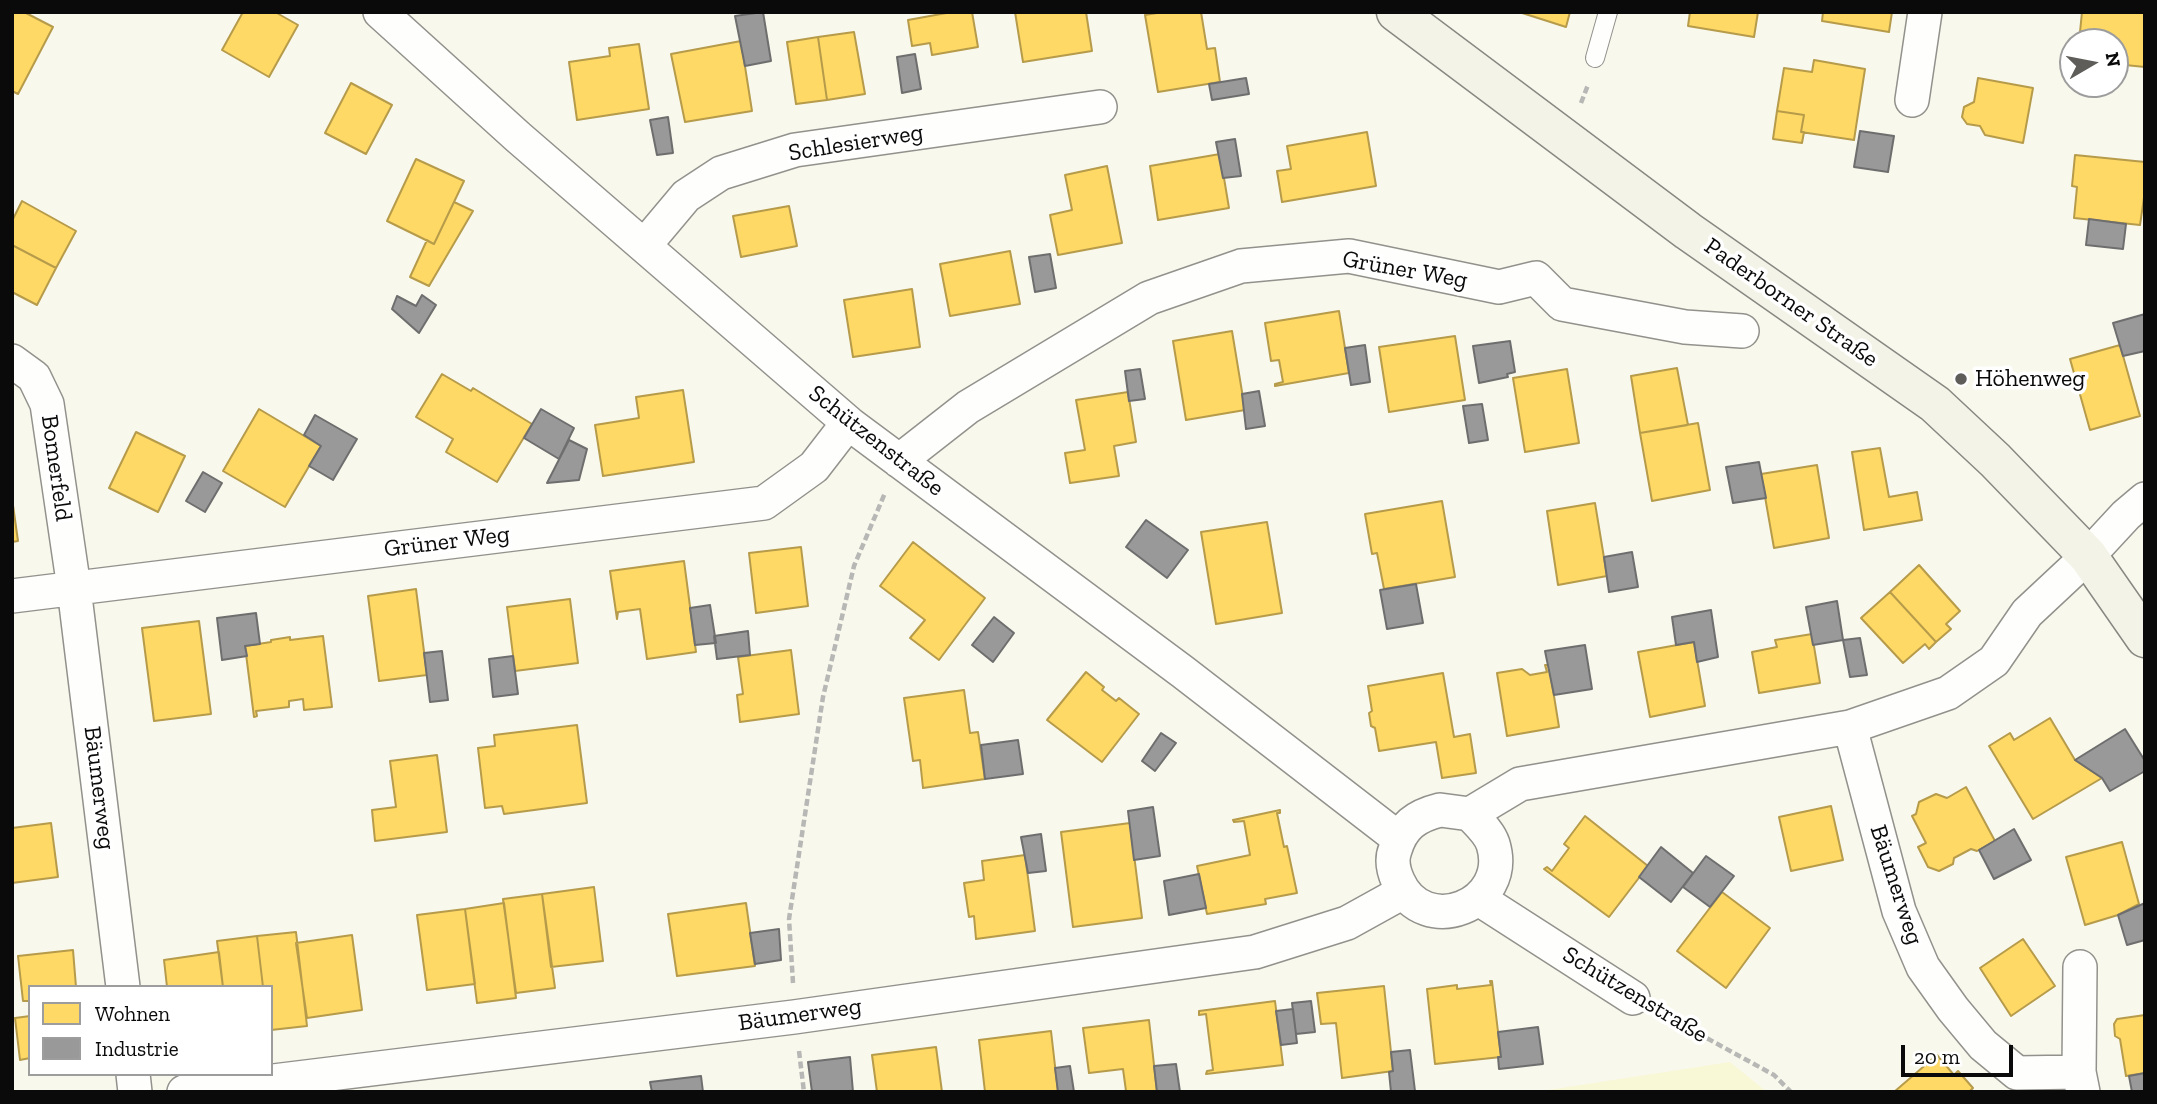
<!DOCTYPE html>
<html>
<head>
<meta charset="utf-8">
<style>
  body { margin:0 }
  #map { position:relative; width:2157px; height:1104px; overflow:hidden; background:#f9f8ed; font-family:"Zilla Slab",serif }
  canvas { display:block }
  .frame { position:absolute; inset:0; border:14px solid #0a0a0a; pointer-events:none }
  .legend { position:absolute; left:28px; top:985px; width:245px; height:91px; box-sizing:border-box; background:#fff; border:2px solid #9d9d9d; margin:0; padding:9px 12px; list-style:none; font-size:21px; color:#0a0a0a }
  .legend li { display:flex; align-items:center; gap:14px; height:35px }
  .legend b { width:35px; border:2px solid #9d9d9d }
  .north { position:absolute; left:2059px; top:28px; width:70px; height:70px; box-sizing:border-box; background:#fff; border:2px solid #9d9d9d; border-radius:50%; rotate:80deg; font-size:19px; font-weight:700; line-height:28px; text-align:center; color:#0a0a0a }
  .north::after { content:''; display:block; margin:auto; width:24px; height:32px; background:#5e5d59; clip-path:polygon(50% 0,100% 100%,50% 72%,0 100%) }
  .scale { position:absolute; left:1901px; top:1045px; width:112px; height:32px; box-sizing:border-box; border:4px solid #0a0a0a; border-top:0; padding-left:9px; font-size:21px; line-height:24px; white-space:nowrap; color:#0a0a0a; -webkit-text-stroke:5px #fff; paint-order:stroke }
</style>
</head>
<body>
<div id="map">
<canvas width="2157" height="1104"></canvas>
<div class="frame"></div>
<ul class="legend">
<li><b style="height:19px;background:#ffd966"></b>Wohnen</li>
<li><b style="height:19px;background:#999"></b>Industrie</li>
</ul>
<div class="north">N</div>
<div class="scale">20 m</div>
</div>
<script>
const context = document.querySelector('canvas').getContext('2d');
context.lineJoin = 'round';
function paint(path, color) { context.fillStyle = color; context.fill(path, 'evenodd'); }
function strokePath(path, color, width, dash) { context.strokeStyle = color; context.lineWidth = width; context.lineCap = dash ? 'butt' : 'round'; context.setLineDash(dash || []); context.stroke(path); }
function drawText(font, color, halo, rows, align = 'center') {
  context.font = font + ' "Zilla Slab",serif'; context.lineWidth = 7; context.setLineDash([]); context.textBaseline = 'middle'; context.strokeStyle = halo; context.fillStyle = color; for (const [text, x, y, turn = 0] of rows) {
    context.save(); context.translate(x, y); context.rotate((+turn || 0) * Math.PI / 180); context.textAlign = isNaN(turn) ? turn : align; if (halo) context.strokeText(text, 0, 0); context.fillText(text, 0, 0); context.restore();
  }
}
paint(new Path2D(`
  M1730 1062 1767 1092H1535Z`), '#f8f7d6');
const homes = new Path2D(`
  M12 12H24L53 27 18 94 12 91Z
  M243 12H275L298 25 269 77 222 50Z
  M952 12H972L978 47 932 55 930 43 912 46 908 20Z
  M1015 12H1086L1092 51 1023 62Z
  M1163 12H1201L1207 49 1215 48 1220 82 1158 92 1145 15Z
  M1519 12H1570L1566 27Z
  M1690 12H1758L1754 37 1688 26Z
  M1823 12H1892L1889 32 1822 21Z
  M2082 12H2145V67L2115 64V42H2079Z
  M854 32 865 94 827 100 818 37Z
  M818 37 827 100 796 104 787 42Z
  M741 41 752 111 685 122 671 54Z
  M639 44 649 109 577 120 569 62 610 56 609 48Z
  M1814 60 1865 69 1854 140 1801 132 1804 115 1777 111 1784 68 1812 72Z
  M1978 78 2033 88 2023 143 1985 135 1980 126 1967 124 1962 117 1964 107 1974 102Z
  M351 83 392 105 366 154 325 133Z
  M1777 111 1804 115 1801 132H1804L1802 143 1773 139Z
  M1367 132 1376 186 1282 202 1277 171 1291 169 1287 146Z
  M1220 154 1229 208 1158 220 1150 166Z
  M2075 155 2145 162V191L2140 225 2074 218 2077 187 2072 186Z
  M416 159 464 181 434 244 387 221Z
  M1107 166 1122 243 1058 255 1050 215 1072 210 1065 175Z
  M22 201 76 231 56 268 12 245V221Z
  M454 202 473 211 429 286 410 277 427 240 434 244Z
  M789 206 797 246 741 257 733 216Z
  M12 245 56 268 37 305 12 292Z
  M1010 251 1020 304 950 316 940 264Z
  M912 289 920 347 853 357 844 300Z
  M1339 311 1349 373 1275 386V384L1283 382 1279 360 1271 361 1265 323Z
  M1232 331 1245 410 1186 420 1173 341Z
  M1455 336 1465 400 1389 412 1379 347Z
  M2120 345 2140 416 2090 430 2070 359Z
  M1677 368 1688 425 1640 433 1631 376Z
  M1567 369 1579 443 1525 452 1513 378Z
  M442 374 471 391 473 388 532 424 497 482 446 452 453 439 416 417Z
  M683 390 694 462 603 476 595 425 639 418 636 397Z
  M1128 392 1136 442 1114 446 1119 476 1070 483 1065 453 1085 450 1076 400Z
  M259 409 321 446 285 507 223 471Z
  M1698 423 1710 490 1652 501 1640 433Z
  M136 432 185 456 158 512 109 488Z
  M1880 448 1889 497 1917 492 1922 520 1864 530 1852 452Z
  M1817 465 1829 538 1774 548 1761 474Z
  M12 498 18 541 12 542Z
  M1442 501 1455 577 1384 589 1377 553 1372 554 1365 514Z
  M1595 503 1607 576 1558 585 1547 511Z
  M1267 522 1282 613 1216 624 1201 532Z
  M913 542 985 598 939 660 910 638 925 620 880 586Z
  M801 547 808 606 756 613 749 553Z
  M684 561 696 652 647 659 640 609 618 612 617 619 610 571Z
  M1919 565 1960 611 1946 624 1951 629 1936 642 1890 592Z
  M416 589 427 675 379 681 368 596Z
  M1890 592 1936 642 1929 649 1925 644 1903 663 1861 618Z
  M570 599 578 663 515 671 507 607Z
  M199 621 211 714 154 721 142 628Z
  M1812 634 1820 683 1759 693 1752 652 1777 647 1775 640Z
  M323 636 332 707 304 710 303 699 289 701V707L256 711 257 716 254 717 245 646 271 642V640L290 637V640Z
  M1694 642 1705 706 1650 717 1638 652Z
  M791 650 799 714 740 722 737 695 743 694 738 657Z
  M1545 665H1549L1559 727 1507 736 1497 673 1522 669 1530 675 1547 672Z
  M1086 672 1104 687 1102 690 1116 701 1119 698 1139 714 1102 762 1047 720Z
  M1443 673 1454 737 1470 734 1476 773 1442 778 1436 742 1379 751 1375 728 1371 726 1369 713 1372 711 1368 686Z
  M964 690 970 733 978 732 985 779 923 788 920 760 913 761 904 698Z
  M2050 718 2075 760 2102 778 2033 819 1989 746 2010 733 2014 740Z
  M577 725 587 803 504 814 502 806 485 808 478 748 495 746 494 735Z
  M437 755 447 832 375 841 372 810 396 807 390 761Z
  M1966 787 1995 841 1977 851 1971 849 1954 858 1953 864 1939 871 1928 867 1918 847 1926 843 1912 816 1916 814 1919 802 1936 794 1947 798Z
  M1831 806 1843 860 1791 871 1779 817Z
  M1280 810V813H1277L1284 847 1287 846 1297 893 1265 899 1266 904 1207 914 1197 866 1250 855 1244 821 1234 822 1233 820Z
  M1585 816 1648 866 1609 917 1544 869 1547 867 1552 871 1569 848 1564 844Z
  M51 823 58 877 12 883V828Z
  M1130 823 1142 918 1073 927 1061 832Z
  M2122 842 2139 904 2118 915 2085 925 2066 857Z
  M1025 855 1035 931 976 939 974 916 969 917 964 883 984 880 982 861Z
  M594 887 603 961 551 967 542 894Z
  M1722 892 1770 928 1726 988 1677 951Z
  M542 894 555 988 516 993 503 899Z
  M504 903 516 998 477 1003 465 909Z
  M746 903 755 966 677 976 668 914Z
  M465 909 475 984 427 990 417 915Z
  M296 932 307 1026 271 1030V987H263L257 936Z
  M352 935 362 1010 307 1018 296 943Z
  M257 936 263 987H223L217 941Z
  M2023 939 2055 986 2011 1016 1980 968Z
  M73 950 76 987H30V1001H23L18 956Z
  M219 952 223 987H167L164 960Z
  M1490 981H1492L1501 1057 1435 1064 1427 989 1457 985V989L1491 985Z
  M1384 986 1393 1071 1342 1078 1336 1023 1321 1024 1317 993Z
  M1275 1001 1283 1065 1206 1074 1207 1071 1213 1070 1206 1014 1199 1015V1011Z
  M2145 1015V1073L2126 1076 2120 1039 2115 1036 2114 1024 2117 1019Z
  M30 1016V1058L20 1060 15 1018Z
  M1149 1020 1157 1092H1119L1126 1091 1123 1069 1089 1073 1083 1028Z
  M1051 1031 1058 1092H985L979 1040Z
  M936 1047 942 1092H877L872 1055Z
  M1937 1055 1954 1075 1958 1071 1973 1088 1969 1092H1894Z`);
paint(homes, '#ffd966');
strokePath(homes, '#b69b4a', 2);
const industry = new Path2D(`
  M763 12 771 61 745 66 735 16Z
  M915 54 921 89 902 93 897 57Z
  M1246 78 1249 94 1212 100 1209 84Z
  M668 117 673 153 657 155 650 120Z
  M1860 131 1894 136 1888 172 1854 167Z
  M1235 139 1241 176 1223 178 1216 142Z
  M2089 219 2126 224 2123 249 2086 245Z
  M1050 254 1056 288 1035 292 1029 257Z
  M422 295 436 305 419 333 392 309 397 296 416 306Z
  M2145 314V351L2123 356 2113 323Z
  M1510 341 1515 372 1507 374 1508 377 1479 383 1473 346Z
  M1365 345 1370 382 1351 385 1345 348Z
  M1140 369 1145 399 1129 401 1125 371Z
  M1259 391 1265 426 1246 429 1242 394Z
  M1482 404 1488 440 1469 443 1463 406Z
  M541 409 574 428 559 459 524 438Z
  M315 415 357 439 333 480 309 466 321 446 304 435Z
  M569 440 587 449 579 480 547 483Z
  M1759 462 1766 498 1733 503 1726 467Z
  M203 472 222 483 205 512 186 501Z
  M1146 520 1188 550 1167 578 1126 547Z
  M1632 552 1638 587 1609 592 1604 557Z
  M1416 584 1423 623 1387 629 1380 590Z
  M1837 601 1843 640 1813 645 1806 607Z
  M710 605 716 643 695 645 690 608Z
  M1711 610 1718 657 1697 662 1694 642 1676 645 1672 617Z
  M256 613 260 644 245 646 247 656 222 660 217 618Z
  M994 617 1014 633 993 662 972 645Z
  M748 631 750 655 717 659 714 636Z
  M1860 638 1867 675 1850 677 1843 640Z
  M1585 645 1592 689 1554 695 1545 651Z
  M442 651 448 700 430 702 424 653Z
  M513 656 518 694 493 697 489 659Z
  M2125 729 2145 761V771L2110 791 2102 778 2075 760Z
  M1161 733 1176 743 1155 771 1142 761Z
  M1018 740 1023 774 985 779 981 745Z
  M1153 807 1160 856 1134 860 1128 811Z
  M2014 829 2031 860 1994 879 1979 850Z
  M1041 834 1046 871 1028 873 1021 837Z
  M1661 847 1693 873 1671 902 1639 877Z
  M1706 856 1734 876 1710 907 1683 887Z
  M1199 874 1206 908 1169 915 1164 881Z
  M2145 903V940L2127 945 2118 915Z
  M779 929 781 960 755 964 750 933Z
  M1311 1001 1315 1032 1296 1034 1292 1003Z
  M1293 1009 1297 1043 1281 1045 1276 1011Z
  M1538 1027 1543 1064 1499 1069 1498 1057H1501L1498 1032Z
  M1410 1050 1415 1091 1391 1092 1389 1072 1393 1071 1391 1052Z
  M850 1057 853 1092H812L808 1062Z
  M1176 1064 1180 1092H1157L1154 1066Z
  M1070 1066 1074 1092H1058L1055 1068Z
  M2145 1073V1092H2132L2129 1076Z
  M701 1076 703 1092H652L650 1082Z`);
paint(industry, '#999');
strokePath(industry, '#6e6e6e', 2);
const lane = new Path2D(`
  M1595 58 1608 12`);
const street = new Path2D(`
  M380 12 518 137 851 425 1183 672 1398 838
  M1912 100 1925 12
  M644 246 686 196 721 173 795 150 1100 107
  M12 361 34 377 47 404 74 588 123 987
  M899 461 968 407 1149 298 1241 266 1349 256 1499 287 1536 278 1562 304 1685 327 1742 331
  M12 596 764 503 814 467 848 423
  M1850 727 1899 911 1923 967 1953 1009 1983 1045 2017 1073 2079 1072
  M1440 810 1470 814C1478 823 1489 832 1493 844 1512 905 1424 940 1398 881 1394 872 1391 860 1395 850 1402 826 1416 816 1440 810Z
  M1470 814 1520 784 1850 727 1948 693 1994 661 2027 613 2088 556 2126 515 2145 499
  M1479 899 1633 998
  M2080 967 2079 1072 2083 1092
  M133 1074 135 1092
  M184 1092 794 1017 1255 952 1347 923 1403 892`);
const secondary = new Path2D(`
  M1396 12 1688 231 1935 404 1995 460 2088 556 2145 638`);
strokePath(lane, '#92918c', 20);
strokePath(street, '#92918c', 36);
strokePath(secondary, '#888883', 41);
strokePath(new Path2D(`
  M1581 103 1588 85
  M793 983 789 919 823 697 854 566 885 493
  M1661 1013 1774 1075 1791 1092
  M799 1051 804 1092`), '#b7b7b5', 4.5, [7, 3.5]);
strokePath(lane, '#fefefc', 18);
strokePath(street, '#fefefc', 33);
strokePath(secondary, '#f4f3e7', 38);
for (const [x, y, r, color] of [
  [1961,379,7,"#5e5d59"]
]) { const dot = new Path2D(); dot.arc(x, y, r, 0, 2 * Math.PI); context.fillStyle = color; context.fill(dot); strokePath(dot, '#fff', 2.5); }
drawText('24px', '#0a0a0a', '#fff', [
  ["Schlesierweg",856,143,-9],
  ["Grüner Weg",1405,270,10],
  ["Paderborner Straße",1791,303,35],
  ["Schützenstraße",876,441,38],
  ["Bomerfeld",56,468,82],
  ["Grüner Weg",447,542,-7],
  ["Bäumerweg",99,788,83],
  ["Bäumerweg",1896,885,72],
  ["Schützenstraße",1635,995,31],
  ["Bäumerweg",800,1015,-8]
]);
drawText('24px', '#0a0a0a', '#fff', [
  ["Höhenweg",1975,379]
], 'left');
</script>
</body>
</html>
